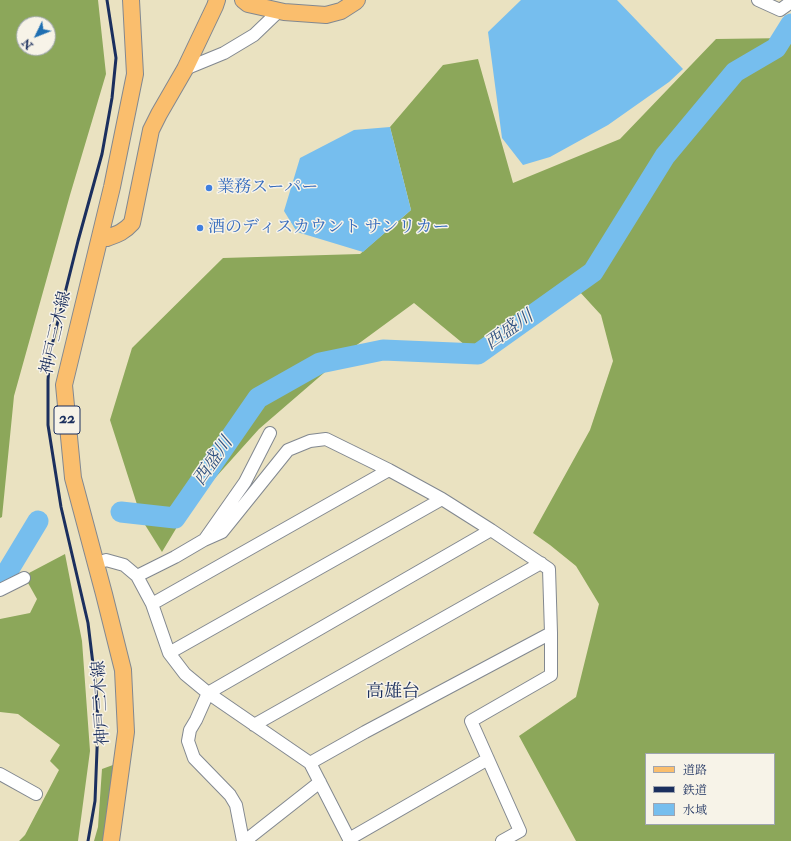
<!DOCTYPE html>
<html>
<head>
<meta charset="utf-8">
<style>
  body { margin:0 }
  #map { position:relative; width:791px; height:841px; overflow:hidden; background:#eae2c1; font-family:"IM FELL Double Pica","Noto Serif JP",serif }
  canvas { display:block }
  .legend { position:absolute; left:645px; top:753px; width:130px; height:72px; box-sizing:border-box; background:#f7f3e8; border:1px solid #9fa5b1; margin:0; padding:5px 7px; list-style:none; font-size:12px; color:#1b2f5e }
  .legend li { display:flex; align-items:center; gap:8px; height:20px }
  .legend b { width:20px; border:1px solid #9fa5b1 }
  .north { position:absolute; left:16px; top:16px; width:40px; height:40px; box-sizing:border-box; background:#f7f3e8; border:1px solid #9fa5b1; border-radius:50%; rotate:227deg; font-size:11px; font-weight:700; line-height:16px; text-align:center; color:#1b2f5e }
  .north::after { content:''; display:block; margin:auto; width:14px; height:18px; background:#1f6fb2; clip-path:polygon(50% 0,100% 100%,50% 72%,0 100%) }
</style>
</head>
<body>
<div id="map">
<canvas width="791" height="841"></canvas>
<ul class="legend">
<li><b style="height:5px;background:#fabe6d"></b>道路</li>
<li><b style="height:5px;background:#1b2f5e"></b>鉄道</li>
<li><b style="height:11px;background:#76beee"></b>水域</li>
</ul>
<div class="north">N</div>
</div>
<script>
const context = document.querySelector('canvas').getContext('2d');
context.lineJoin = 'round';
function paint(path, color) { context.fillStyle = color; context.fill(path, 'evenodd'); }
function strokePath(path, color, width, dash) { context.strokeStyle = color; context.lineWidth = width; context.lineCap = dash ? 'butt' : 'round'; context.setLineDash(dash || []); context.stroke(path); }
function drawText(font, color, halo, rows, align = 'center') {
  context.font = font + ' "IM FELL Double Pica","Noto Serif JP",serif'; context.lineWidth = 3; context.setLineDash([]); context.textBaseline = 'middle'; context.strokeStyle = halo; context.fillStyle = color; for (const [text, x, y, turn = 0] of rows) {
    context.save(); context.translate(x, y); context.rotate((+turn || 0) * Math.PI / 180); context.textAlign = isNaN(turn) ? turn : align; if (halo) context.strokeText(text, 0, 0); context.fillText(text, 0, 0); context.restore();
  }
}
paint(new Path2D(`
  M0 0H98L106 74 70 195 14 396 2 517 0 518ZM24 24H48V48H24Z
  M791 38V841H576L519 736 576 697 599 604 576 566 550 545 533 533 590 430 613 361 601 315 579 291 471 350 414 303 354 347 259 429 189 507 162 552 142 520 110 420 132 348 223 258 360 254 411 210 390 127 443 65 478 59 513 183 620 139 716 39ZM646 754H774V824H646Z
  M65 554 82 641 90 751 78 841H19L25 835 59 770 50 761 60 745 18 714 0 712V619L30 613 37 599 28 583 29 573Z
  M113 765 104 841H94L98 827 102 769Z`), '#8ca75a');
paint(new Path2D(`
  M521 0H617L683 69 669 82 608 125 550 157 523 165 502 138 488 32Z
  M390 127 411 210 363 252 297 232 284 211 300 158 354 130Z`), '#76beee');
strokePath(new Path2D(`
  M121 512 175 518 258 398 320 363 383 350 478 354 593 272 665 156 735 72 776 48 791 24
  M0 577 6 574 38 521`), '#76beee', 21);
const minor = new Path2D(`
  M758 0 780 10 791 2
  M185 69 224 53 254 35 279 11
  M205 539 245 482 270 433
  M96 564 106 560 124 565 137 576 152 604 169 653 185 674 208 693 310 763 349 839V841
  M137 576 175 557 204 540 222 532 288 450 310 441 326 439 389 470 442 499 491 530 549 569 551 633V675L471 721 520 831 502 841
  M0 590 24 578
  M152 604 389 470
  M169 653 442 499
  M254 725 541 563
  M310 763 365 732 551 633
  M0 774 36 794
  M349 839 488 759
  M243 841 236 805 230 795 194 758 188 741 190 730 196 720 208 693 491 530
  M245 841 320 782`);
const major = new Path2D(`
  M243 0 248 4 284 12 326 15 341 11 355 2 357 0
  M107 238C118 234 124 232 132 223L151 130 159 114 185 69 215 6 217 0
  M111 841 126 732 123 670 104 594 73 478 64 385 112 187 135 74 131 0`);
strokePath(minor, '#828890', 14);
strokePath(major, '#828890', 18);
strokePath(minor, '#fff', 12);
strokePath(major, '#fabe6d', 16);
strokePath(new Path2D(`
  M88 841 95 801 98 724 96 689 88 623 61 507 48 425V380L50 353 78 241 102 154 112 98 116 58 107 0`), '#1b2f5e', 3);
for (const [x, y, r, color] of [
  [209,188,4,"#3f7fe0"],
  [200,228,4,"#3f7fe0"]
]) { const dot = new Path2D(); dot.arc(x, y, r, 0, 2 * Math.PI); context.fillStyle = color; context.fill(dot); strokePath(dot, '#f7f3e8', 1.5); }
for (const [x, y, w] of [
  [67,420,26]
]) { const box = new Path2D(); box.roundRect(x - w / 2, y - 14, w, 28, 3); context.fillStyle = '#f7f3e8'; context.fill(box); strokePath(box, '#1b2f5e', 1); }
drawText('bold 16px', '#1b2f5e', null, [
  ["22",67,420]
]);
drawText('17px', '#366cbe', '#f7f3e8', [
  ["業務スーパー",217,188],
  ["酒のディスカウント サンリカー",208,228]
], 'left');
drawText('17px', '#1b2f5e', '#f7f3e8', [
  ["神戸三木線",57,333,-77],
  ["神戸三木線",102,703,-93]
]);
drawText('italic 18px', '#325382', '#f7f3e8', [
  ["西盛川",510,331,-35],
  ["西盛川",214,462,-55]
]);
drawText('18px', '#1b2f5e', '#f7f3e8', [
  ["高雄台",393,693]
]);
</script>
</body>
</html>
